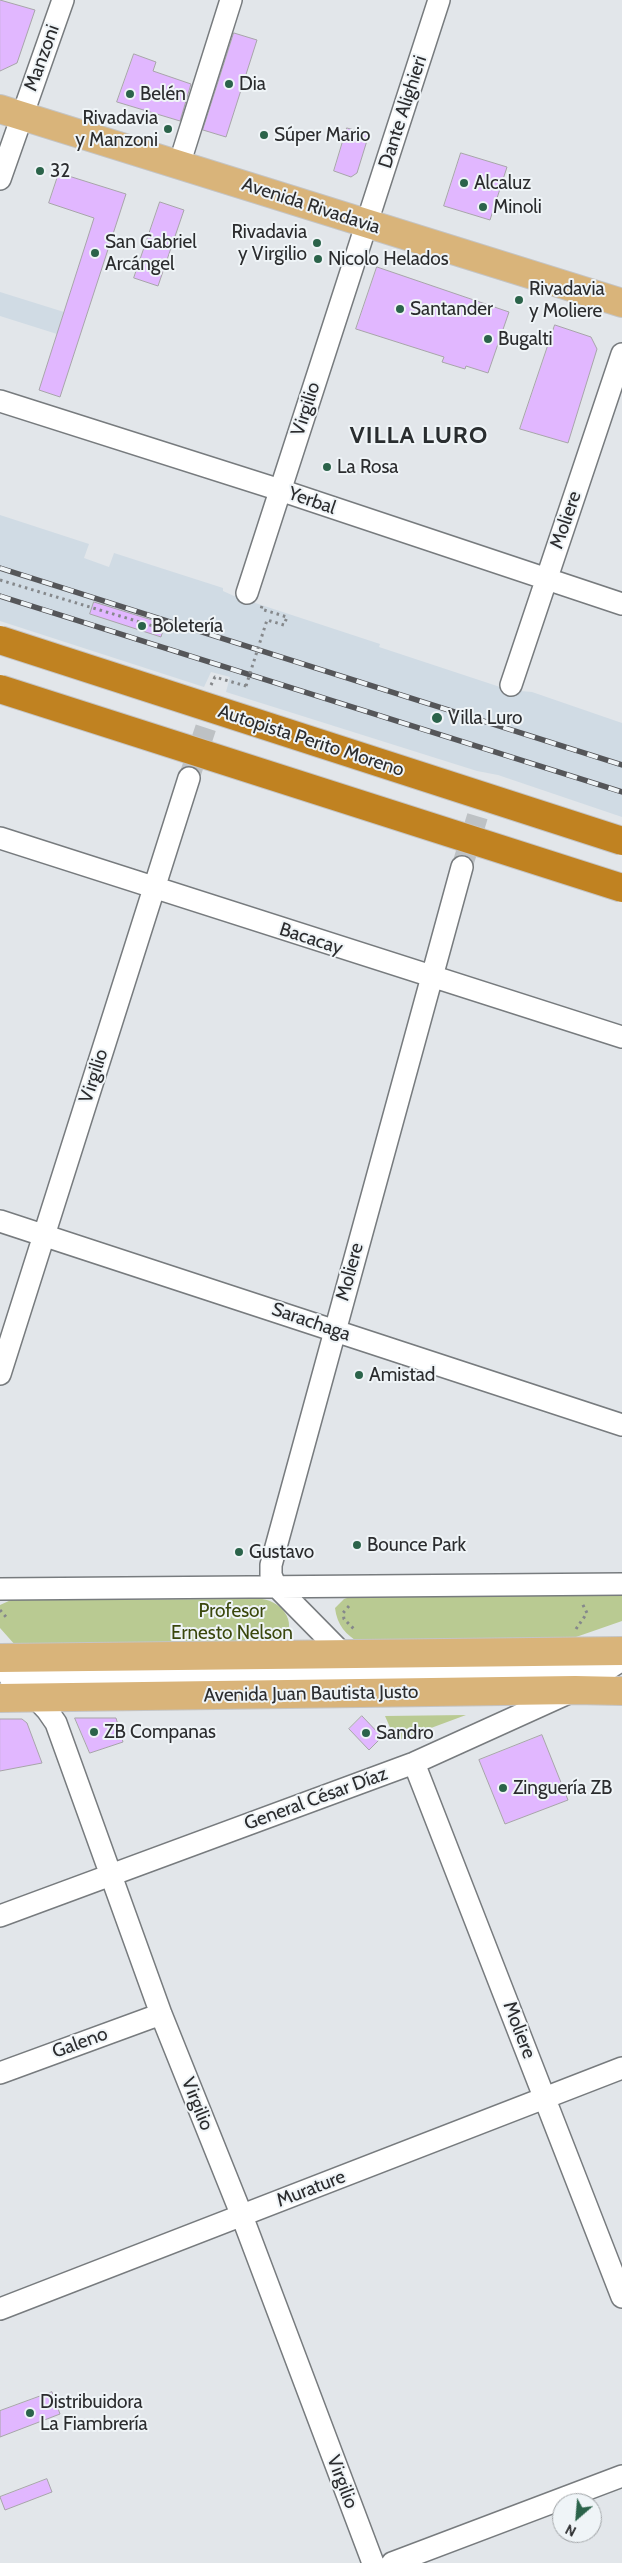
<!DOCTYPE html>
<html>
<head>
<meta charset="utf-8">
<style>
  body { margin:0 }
  #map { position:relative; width:622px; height:2563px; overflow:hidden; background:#e2e6ea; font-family:Cabin,sans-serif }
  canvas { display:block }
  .north { position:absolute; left:552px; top:2493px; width:50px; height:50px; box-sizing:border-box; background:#eff4f7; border:1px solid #a1a4a7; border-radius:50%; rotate:207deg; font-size:14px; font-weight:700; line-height:20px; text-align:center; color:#2b2c2e }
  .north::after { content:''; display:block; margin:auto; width:18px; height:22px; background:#2b634a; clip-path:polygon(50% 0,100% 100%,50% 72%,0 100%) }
</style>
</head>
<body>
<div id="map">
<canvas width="622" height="2563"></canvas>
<div class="north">N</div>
</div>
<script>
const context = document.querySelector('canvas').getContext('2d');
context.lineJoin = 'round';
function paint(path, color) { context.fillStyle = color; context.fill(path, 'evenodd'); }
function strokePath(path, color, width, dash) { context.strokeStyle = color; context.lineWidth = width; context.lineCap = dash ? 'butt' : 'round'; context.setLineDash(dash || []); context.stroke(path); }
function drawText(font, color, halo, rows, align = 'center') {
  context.font = font + ' Cabin,sans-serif'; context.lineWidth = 4; context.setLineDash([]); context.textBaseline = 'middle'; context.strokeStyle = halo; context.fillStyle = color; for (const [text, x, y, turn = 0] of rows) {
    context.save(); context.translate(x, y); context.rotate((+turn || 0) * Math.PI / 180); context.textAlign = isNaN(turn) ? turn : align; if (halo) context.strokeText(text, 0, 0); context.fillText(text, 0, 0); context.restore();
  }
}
paint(new Path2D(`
  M0 292 64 312 57 334 0 316Z
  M0 515 89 544 84 558 109 567 114 553 223 588V591L234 596 380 644 379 647 488 683 509 690 532 692 622 723V817L498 775 477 771 226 692 230 677 211 672 204 687 0 621Z`), '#d0dbe4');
paint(new Path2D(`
  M622 1594V1621L576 1637 551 1641 360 1643C346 1635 337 1625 335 1608L344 1599 350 1597Z
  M262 1599C284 1602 300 1626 280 1643L16 1646 0 1628V1605L11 1600Z
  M466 1715 396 1741 385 1716Z`), '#b9ca92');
const building = new Path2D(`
  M0 0 35 10 17 63 0 71Z
  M234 33 257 40 226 137 203 130Z
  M134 54 156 62 153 71 191 84 180 121 117 102Z
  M347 128 369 134 357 173 351 177 334 171Z
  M461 153 507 167 490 220 444 206Z
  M59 173 126 194 60 397 39 390 94 218 49 203Z
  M160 202 184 210 158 286 134 278Z
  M377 267 509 312 488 373 466 366 465 369 442 362 444 357 356 329Z
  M555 325 591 337 597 349 568 443 520 429Z
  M94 602 165 624 161 637 90 614Z
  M362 1716 382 1737 369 1750 349 1729Z
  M75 1718H116L123 1742 90 1753Z
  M0 1719H22L27 1723 42 1763 0 1771Z
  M542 1735 568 1800 505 1824 479 1760Z
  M52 2392 60 2414 0 2437V2411Z
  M47 2479 52 2492 5 2510 0 2497Z`);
paint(building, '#e1b7ff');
strokePath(building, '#a7a5a9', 1);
strokePath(new Path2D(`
  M189 778 211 712
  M462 867 480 808`), '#bdc1c4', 21, [21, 11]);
const minor = new Path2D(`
  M179 165 231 0
  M0 179 63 0
  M0 401 280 490 622 604
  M247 593 439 0
  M511 685 622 354
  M0 838 622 1037
  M0 1221 622 1425
  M0 1374 189 778
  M0 1589 622 1584
  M342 1653 275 1585 271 1575V1565L462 867
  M0 1660 47 1710 56 1723 161 2014 242 2216 373 2563
  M10 1678 602 1673
  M414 1763 622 2297
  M0 1916 414 1763 575 1690 622 1660
  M0 2073 161 2014
  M0 2309 622 2068
  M392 2563 622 2476`);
const major = new Path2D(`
  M0 109 622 303
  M0 1658 622 1651
  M0 1698 575 1690 622 1691`);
strokePath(minor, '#777b7e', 24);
strokePath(major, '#c4c4c4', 30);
strokePath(new Path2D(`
  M0 580 163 629
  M262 606 261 609 287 617 284 625 267 620
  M211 685 215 677 246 686
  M349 1606 343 1613 344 1619 356 1631
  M0 1610 7 1618
  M576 1629 587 1613 582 1603`), '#85888b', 3, [2.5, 4]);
strokePath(minor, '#fff', 21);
strokePath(major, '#d9b47a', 28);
const rail = new Path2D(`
  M0 568 622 765
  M0 596 622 792`);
strokePath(rail, '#555659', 5.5);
strokePath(rail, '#eff4f7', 4, [11]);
const highwayBridge = new Path2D(`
  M0 640 622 841
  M0 689 622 888`);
strokePath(highwayBridge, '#c4c4c4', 30, []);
strokePath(new Path2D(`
  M246 686 267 620`), '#85888b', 3, [2.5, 4]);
strokePath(highwayBridge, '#c08221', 28);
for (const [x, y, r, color] of [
  [229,84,5,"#2b634a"],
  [130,94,5,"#2b634a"],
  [168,129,5,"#2b634a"],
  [264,135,5,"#2b634a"],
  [40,171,5,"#2b634a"],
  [464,183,5,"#2b634a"],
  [483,207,5,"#2b634a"],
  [317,243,5,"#2b634a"],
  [95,253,5,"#2b634a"],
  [318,259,5,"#2b634a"],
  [519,300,5,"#2b634a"],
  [400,309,5,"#2b634a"],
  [488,339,5,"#2b634a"],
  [327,467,5,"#2b634a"],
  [142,626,5,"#2b634a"],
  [437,718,6,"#2b634a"],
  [359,1375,5,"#2b634a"],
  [357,1545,5,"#2b634a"],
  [239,1552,5,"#2b634a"],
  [94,1732,5,"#2b634a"],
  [366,1733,5,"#2b634a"],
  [503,1788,5,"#2b634a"],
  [30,2413,5,"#2b634a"]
]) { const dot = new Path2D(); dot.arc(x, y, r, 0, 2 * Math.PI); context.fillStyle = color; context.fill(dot); strokePath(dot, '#eff4f7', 2); }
drawText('19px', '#2b2c2e', '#eff4f7', [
  ["Manzoni",42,58,-70],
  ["Dante Alighieri",403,112,-72],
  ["Avenida Rivadavia",311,206,18],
  ["Virgilio",306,409,-72],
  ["Yerbal",312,501,19],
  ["Moliere",566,520,-71],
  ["Autopista Perito Moreno",311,741,18],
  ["Bacacay",311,939,18],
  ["Virgilio",94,1076,-72],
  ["Moliere",350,1272,-75],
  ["Sarachaga",311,1322,19],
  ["Avenida Juan Bautista Justo",311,1694,-1],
  ["General César Díaz",316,1799,-20],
  ["Moliere",519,2030,69],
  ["Galeno",80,2043,-20],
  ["Virgilio",197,2104,68],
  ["Murature",311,2189,-21],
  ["Virgilio",342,2482,69]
]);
drawText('19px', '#2b2c2e', '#eff4f7', [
  ["Dia",239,84],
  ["Belén",140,94],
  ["Rivadavia",158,118,"right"],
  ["y Manzoni",158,140,"right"],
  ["Súper Mario",274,135],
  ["32",50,171],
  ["Alcaluz",474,183],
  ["Minoli",493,207],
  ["Rivadavia",307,232,"right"],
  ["y Virgilio",307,254,"right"],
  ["San Gabriel",105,242],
  ["Arcángel",105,264],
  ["Nicolo Helados",328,259],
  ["Rivadavia",529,289],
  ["y Moliere",529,311],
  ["Santander",410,309],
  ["Bugalti",498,339],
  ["La Rosa",337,467],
  ["Boletería",152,626],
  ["Villa Luro",448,718],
  ["Amistad",369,1375],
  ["Bounce Park",367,1545],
  ["Gustavo",249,1552],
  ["ZB Companas",104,1732],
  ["Sandro",376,1733],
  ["Zinguería ZB",513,1788],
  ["Distribuidora",40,2402],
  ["La Fiambrería",40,2424]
], 'left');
drawText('19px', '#3a470c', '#eff4f7', [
  ["Profesor",232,1611],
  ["Ernesto Nelson",232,1633]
]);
context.letterSpacing = '1px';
drawText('bold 24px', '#292d2f', '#eff4f7', [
  ["VILLA LURO",419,436]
]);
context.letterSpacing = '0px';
</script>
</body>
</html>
